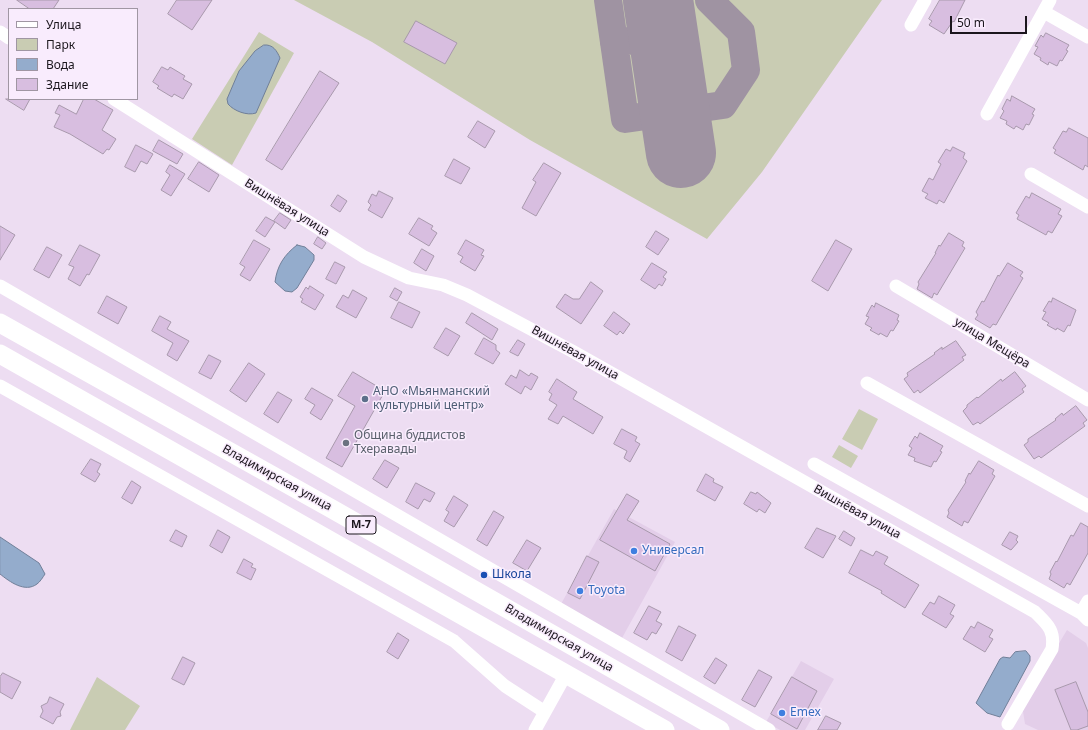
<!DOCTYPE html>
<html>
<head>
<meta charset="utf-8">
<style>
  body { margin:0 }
  #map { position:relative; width:1088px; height:730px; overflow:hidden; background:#edddf2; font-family:"Noto Sans",sans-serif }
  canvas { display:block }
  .legend { position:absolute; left:8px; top:8px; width:130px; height:92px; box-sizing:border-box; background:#f9ecfd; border:1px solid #a096a3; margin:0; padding:5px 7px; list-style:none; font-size:12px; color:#1b161d }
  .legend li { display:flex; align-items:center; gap:8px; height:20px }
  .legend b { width:20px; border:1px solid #a096a3 }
  .scale { position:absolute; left:950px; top:16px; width:77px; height:18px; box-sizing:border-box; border:2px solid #1b161d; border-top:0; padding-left:5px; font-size:12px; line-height:14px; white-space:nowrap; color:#1b161d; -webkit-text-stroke:3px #f9ecfd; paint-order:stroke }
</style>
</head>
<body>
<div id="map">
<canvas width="1088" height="730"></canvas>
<ul class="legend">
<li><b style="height:5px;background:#fff"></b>Улица</li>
<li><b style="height:11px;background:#c9ccb3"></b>Парк</li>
<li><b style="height:11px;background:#94accc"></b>Вода</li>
<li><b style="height:11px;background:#d8bee0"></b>Здание</li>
</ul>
<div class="scale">50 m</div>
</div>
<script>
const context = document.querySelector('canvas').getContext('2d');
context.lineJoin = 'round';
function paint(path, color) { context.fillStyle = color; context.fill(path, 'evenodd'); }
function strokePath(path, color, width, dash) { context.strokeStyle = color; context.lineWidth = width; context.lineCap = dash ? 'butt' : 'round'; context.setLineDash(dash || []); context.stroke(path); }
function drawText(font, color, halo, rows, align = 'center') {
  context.font = font + ' "Noto Sans",sans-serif'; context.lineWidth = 3; context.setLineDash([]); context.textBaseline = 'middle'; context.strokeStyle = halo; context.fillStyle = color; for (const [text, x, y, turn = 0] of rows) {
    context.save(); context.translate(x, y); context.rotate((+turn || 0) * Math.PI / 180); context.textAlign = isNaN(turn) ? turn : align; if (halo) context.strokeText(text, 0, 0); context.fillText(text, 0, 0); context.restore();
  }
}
paint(new Path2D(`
  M614 509 675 542 622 638 561 604Z
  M1067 630 1086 643 1088 648V730H1038L1025 724 1022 705Z
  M801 661 834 679 805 730H780L766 722Z`), '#e3cee9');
paint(new Path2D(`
  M294 0H882L762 172 707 239 530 140 372 42Z
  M259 32 294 53 232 165 192 139Z
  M859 409 878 419 862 450 842 439Z
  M839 445 858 456 851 468 832 457Z
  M97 677 140 706 125 730H70Z`), '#c9ccb3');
const water = new Path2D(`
  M264 45C273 44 277 51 280 58L256 113C247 116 234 111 228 104L227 99 239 71 255 51Z
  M297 245 305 247 314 255V260L297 288 292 292 285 291 275 282C277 266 284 255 297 245Z
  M0 537 39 563 45 574C43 577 40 582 37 584 25 593 10 582 0 574Z
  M1026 651 1030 656V661L1000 717 987 713 976 703 1000 659 1003 657 1010 658 1015 652Z`);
paint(water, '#94accc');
strokePath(water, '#707f98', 1);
strokePath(new Path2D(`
  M608 0 625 119 723 105 746 70 741 32 709 0
  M614 43 663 36`), '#9f93a2', 28);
strokePath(new Path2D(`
  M658 0 681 153`), '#9f93a2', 70);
const building = new Path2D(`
  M17 0H59L53 9H30Z
  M177 0H212L192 30 168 14Z
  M940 0H965L954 22 953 21 944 34 929 25 932 21 929 19Z
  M416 21 457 43 445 64 404 42Z
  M1046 33 1069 45 1066 50 1068 51 1062 61 1060 60 1057 66 1049 62 1048 65 1040 60 1041 58 1034 54 1038 47 1035 46 1041 35 1043 37Z
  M162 67 168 70 170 67 185 76 183 79 192 84 183 99 174 94 172 97 157 88 159 86 153 82Z
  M320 71 339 83 282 170 266 160Z
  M1012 96 1035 109 1032 114 1034 115 1029 125 1026 124 1023 130 1016 126 1014 129 1006 124 1007 121 1000 118 1004 111 1002 109 1007 99 1010 101Z
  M6 99H30L24 110Z
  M84 99H94L113 110 102 130 116 139 109 150 107 149 103 154 70 134 54 127 60 115 55 113 59 105 76 114Z
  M478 121 495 131 485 148 468 137Z
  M1069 128 1088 138V167L1085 165 1083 170 1054 153 1056 150 1053 148 1063 131 1066 132Z
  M159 140 183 154 177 164 153 151Z
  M136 145 153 154 147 164 141 161 135 172 125 167Z
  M953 147 965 153 963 158 967 161 944 203 939 200 937 204 925 198 928 194 922 191 929 178 933 180 941 164 938 162 946 149 950 151Z
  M454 159 470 168 461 184 445 176Z
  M199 162 219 175 209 192 188 179Z
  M544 163 561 173 536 216 522 208 536 182 533 180Z
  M170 165 185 174 171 196 161 190 170 175 166 172Z
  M379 191 393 198 382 218 368 210 371 205 368 202 372 194 376 196Z
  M1032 193 1061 209 1058 214 1062 216 1052 233 1048 231 1046 235 1017 219 1019 215 1016 213 1026 196 1029 198Z
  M338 195 347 201 340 212 331 206Z
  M280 213 291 220 285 229 274 221Z
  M266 217 275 222 265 237 256 231Z
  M419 218 433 226 431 229 437 233 429 246 409 234Z
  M0 226 15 235 0 260Z
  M656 231 669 239 658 255 646 247Z
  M949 233 964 242 962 246 965 248 937 295 934 293 932 298 917 289 919 284 918 282 936 253H935L939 245 940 246Z
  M318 237 326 243 322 249 314 244Z
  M254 240 270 249 250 281 240 275 245 267 240 264Z
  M466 240 484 250 481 255 484 256 475 271 460 262 463 257 458 254Z
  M836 240 852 249 828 291 812 281Z
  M80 245 100 255 89 275 87 274 80 286 68 279 74 267 69 265Z
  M47 247 62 255 49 278 34 270Z
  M422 249 434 256 426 271 414 263Z
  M335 262 345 267 336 284 326 279Z
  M652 263 667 272 663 277 666 279 662 286 659 284 655 289 641 280Z
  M1008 263 1023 272 1020 276 1023 278 996 325 993 324 990 328 975 319 978 315 976 312 982 301 984 302 998 275 999 276Z
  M591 282 603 291 581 324 556 307 565 294 573 299H579Z
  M310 286 324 295 315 310 301 302 303 299 300 297 306 287 308 289Z
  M395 288 402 292 397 301 390 297Z
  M353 290 367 298 356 318 336 307 343 295 348 298Z
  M107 296 127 307 118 324 98 313Z
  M1053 298 1076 310 1070 326 1068 325 1064 332 1057 328 1056 330 1047 325 1049 323 1042 319 1046 312 1043 311 1049 301 1051 302Z
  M399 302 420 312 412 328 391 318Z
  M876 303 899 315 897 320 899 321 893 331 891 330 887 337 880 333 879 335 870 330 872 328 865 324 869 317 866 316 872 305 874 307Z
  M614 312 630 324 623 334 620 331 617 335 604 326Z
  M472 313 498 329 492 340 466 323Z
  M160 316 171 322 167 329 189 341 177 361 167 355 173 343 152 331Z
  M446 328 460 336 448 356 434 348Z
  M484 338 496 345V350L500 353 493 364 475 354Z
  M518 340 525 344 518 356 510 352Z
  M956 341 966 355 962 357 964 360 920 393 918 390 914 393 904 379 908 376 907 373 935 354 934 353 942 347V349Z
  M209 355 221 361 211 379 199 373Z
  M249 363 265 374 246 402 230 391Z
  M520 370 529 376 531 373 538 377 531 390 525 386 521 394 505 384 511 375 516 378Z
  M353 372 385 391 342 467 326 458 355 406 338 396Z
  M1015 372 1026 386 1022 389 1024 392 980 424 978 422 973 425 963 411 967 407V405L977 397 978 398 1001 379 1002 381Z
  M557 379 577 392 573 399 603 417 593 434 563 416 558 424 548 419 557 405 549 400 552 394 549 392Z
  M312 388 333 400 321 420 310 413 315 405 305 399Z
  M278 392 292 400 278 423 264 414Z
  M1076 406 1087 420 1083 423 1085 426 1041 458 1039 456 1034 459 1024 445 1028 442V439L1056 420 1055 419 1062 413 1063 415Z
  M622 429 637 437 635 441 640 444 630 462 624 458 627 451 614 444Z
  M920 433 943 446 940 451 942 452 936 462 934 461 931 467 914 461 915 458 908 455 912 448 909 446 915 436 917 438Z
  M91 459 101 464 97 472 100 474 95 482 81 474Z
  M385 460 399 468 387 488 373 479Z
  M979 461 994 470 992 474 995 476 968 523 964 521 962 526 947 517 949 513 948 510 966 482 965 481 969 473 970 474Z
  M706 474 714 479 713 482 723 487 715 501 697 491Z
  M132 481 141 487 132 504 122 498Z
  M416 483 435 493 430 502 424 499 418 509 406 502Z
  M751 492 756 494 757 492 771 503 765 513 759 509 757 512 744 504Z
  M627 494 639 501 627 520 670 544 655 571 600 540Z
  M454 496 468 505 454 527 444 521 449 512 446 510Z
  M494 511 504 517 487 546 477 540Z
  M1081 523 1088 527V553L1070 585 1067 583 1064 588 1049 579 1051 574 1050 572 1056 561 1057 562 1071 535 1073 536Z
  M817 528 836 536 823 558 805 548Z
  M176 530 187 536 182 547 170 541Z
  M218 530 230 537 222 553 210 546Z
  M844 531 855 538 851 546 839 539Z
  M1010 532 1018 536 1016 540 1018 542 1011 550 1002 545Z
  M527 540 541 548 527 571 513 563Z
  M861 550 873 556 876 551 888 557 884 564 919 585 905 608 881 593 882 591 849 573Z
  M587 556 599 562 580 599 568 593Z
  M244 559 253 564 251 567 256 569 251 580 237 573Z
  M939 596 955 605 950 614 954 616 946 628 922 614 930 602 934 604Z
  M649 606 661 612 656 621 662 624 656 634 652 632 647 640 634 633Z
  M978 622 993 630 989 637 993 639 985 652 963 639 971 626 974 628Z
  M679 626 696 635 682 661 666 652Z
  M398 633 409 640 398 659 387 652Z
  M183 657 195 663 184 685 172 679Z
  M716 658 727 665 715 684 704 677Z
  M759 670 772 677 755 707 742 700Z
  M3 673 21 682 12 699 0 692V677Z
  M792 677 817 691 797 729 771 714Z
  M1076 682 1088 712V726L1077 730H1071L1055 690Z
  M50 697 64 704 60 712 61 716 57 717 53 724 40 717 43 711 41 706 47 703Z
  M826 716 841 723 837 730H818Z`);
paint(building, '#d8bee0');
strokePath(building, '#a899ac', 1);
strokePath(new Path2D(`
  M1044 12 1088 37
  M911 25 925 0
  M0 32 9 38
  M114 99 364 257 409 278 443 285 467 295 572 351 1035 612C1048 625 1055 630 1052 649L1008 724
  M987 114 1050 0
  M1031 174 1088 207
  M0 286 769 730
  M896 286 1088 400
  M867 383 1088 506
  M0 386 454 641 505 686 545 712
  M814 464 1081 613
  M1088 601 1081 613 1088 620
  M535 730 566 674`), '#fff', 13);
strokePath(new Path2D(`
  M0 323 332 509 720 730
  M0 354 665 730`), '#fff', 19);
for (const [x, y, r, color] of [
  [365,399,4,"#5c6f8a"],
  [346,443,4,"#6b7280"],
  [634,551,4,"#3f7fe0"],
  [484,575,4,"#1a4fb4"],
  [580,591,4,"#3f7fe0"],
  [782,713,4,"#3f7fe0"]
]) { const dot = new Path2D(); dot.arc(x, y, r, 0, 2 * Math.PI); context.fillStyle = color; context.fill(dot); strokePath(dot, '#f9ecfd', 1.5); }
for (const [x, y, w] of [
  [361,525,30]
]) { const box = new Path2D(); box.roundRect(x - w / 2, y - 9, w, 18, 3); context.fillStyle = '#f9ecfd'; context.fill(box); strokePath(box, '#1b161d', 1); }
drawText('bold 11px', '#1b161d', null, [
  ["М-7",361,525]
]);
drawText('12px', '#1b161d', '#f9ecfd', [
  ["Вишнёвая улица",287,208,32],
  ["улица Мещёра",992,343,31],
  ["Вишнёвая улица",575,353,29],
  ["Владимирская улица",277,478,29],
  ["Вишнёвая улица",857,512,29],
  ["Владимирская улица",559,638,30]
]);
drawText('12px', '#4e5e75', '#f9ecfd', [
  ["АНО «Мьянманский",373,392],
  ["культурный центр»",373,406]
], 'left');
drawText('12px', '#5b616d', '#f9ecfd', [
  ["Община буддистов",354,436],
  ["Тхеравады",354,450]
], 'left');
drawText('12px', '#366cbe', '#f9ecfd', [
  ["Универсал",642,551],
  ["Toyota",588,591],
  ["Emex",790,713]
], 'left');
drawText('12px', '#164399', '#f9ecfd', [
  ["Школа",492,575]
], 'left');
</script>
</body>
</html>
